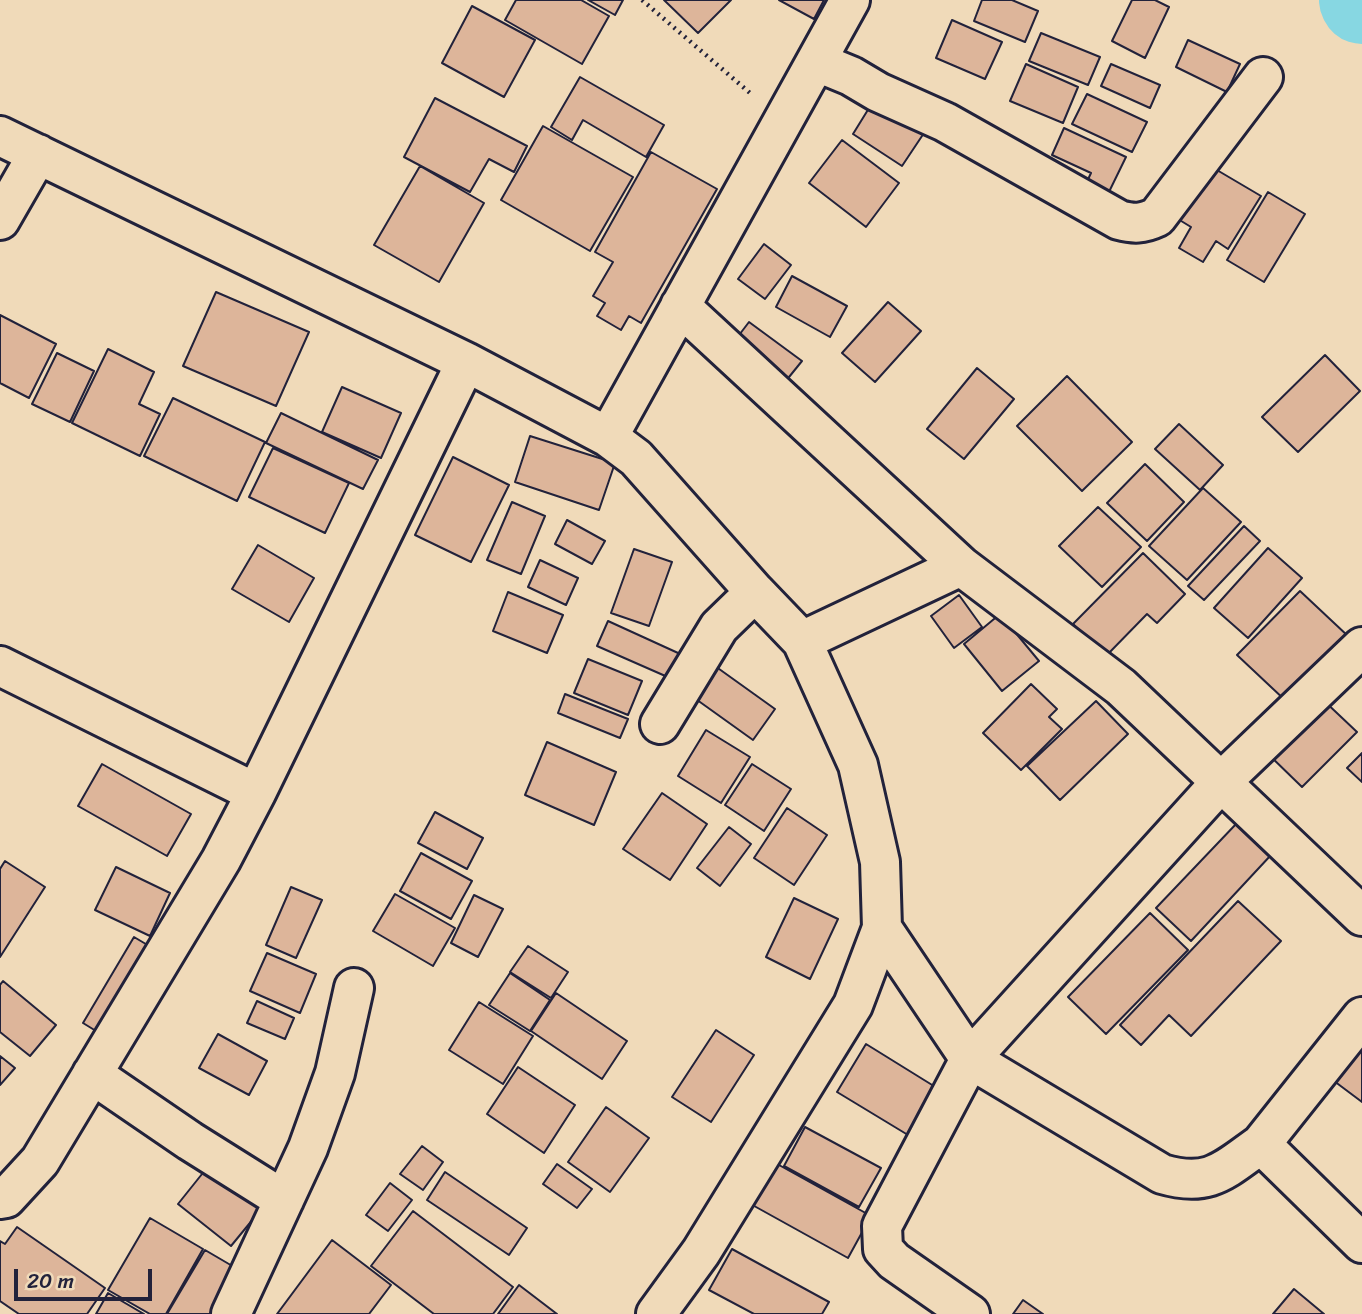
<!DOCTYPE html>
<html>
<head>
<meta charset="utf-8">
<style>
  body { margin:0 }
  #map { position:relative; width:1362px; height:1314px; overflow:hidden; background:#f0dab9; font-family:Sriracha,sans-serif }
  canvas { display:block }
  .scale { position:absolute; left:14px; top:1269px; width:138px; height:32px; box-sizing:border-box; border:4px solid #22223b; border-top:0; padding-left:9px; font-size:21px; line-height:24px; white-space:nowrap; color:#22223b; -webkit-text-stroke:5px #f0dab9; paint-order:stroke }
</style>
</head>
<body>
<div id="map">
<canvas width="1362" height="1314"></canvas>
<div class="scale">20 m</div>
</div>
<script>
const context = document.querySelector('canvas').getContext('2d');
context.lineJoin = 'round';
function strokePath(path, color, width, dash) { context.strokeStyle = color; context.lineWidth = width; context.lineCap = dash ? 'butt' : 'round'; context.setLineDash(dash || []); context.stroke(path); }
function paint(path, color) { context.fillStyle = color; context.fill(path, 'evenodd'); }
strokePath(new Path2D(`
  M1361 0 1362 2`), '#87d7e2', 84);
const building = new Path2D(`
  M516 0H581L609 16 582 64 505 20Z
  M588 0H623L615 15Z
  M664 0H731L698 33Z
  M779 0H824L814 19Z
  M982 0H1012L1038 11 1025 42 974 21Z
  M1132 0H1155L1169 7 1145 58 1112 41Z
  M472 6 535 40 504 97 442 63Z
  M952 20 1002 42 985 79 936 58Z
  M1041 33 1100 57 1088 85 1029 61Z
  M1188 40 1240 64 1227 92 1176 67Z
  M1026 64 1078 87 1063 123 1010 101Z
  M1111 64 1160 85 1150 108 1101 86Z
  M580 77 664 125 646 157 583 120 572 140 551 127Z
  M1087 94 1147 122 1132 152 1072 124Z
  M435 98 527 146 514 172 489 159 470 192 404 157Z
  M874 100 924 133 902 166 853 134Z
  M543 126 633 177 590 251 501 200Z
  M1064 128 1126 157 1106 198 1084 188 1091 173 1052 155Z
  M842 140 899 183 866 227 809 183Z
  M651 152 717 189 641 323 629 316 621 330 597 316 605 303 593 296 613 262 595 252Z
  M1205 163 1261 196 1228 249 1216 241 1203 262 1179 248 1191 227 1173 216Z
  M420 166 484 203 439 282 374 245Z
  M1268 192 1305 214 1264 282 1227 260Z
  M764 244 791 265 765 299 738 279Z
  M792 276 847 306 830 337 776 307Z
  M216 292 309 332 276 406 183 366Z
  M888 302 921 331 875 382 842 353Z
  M0 315 56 344 29 398 0 383Z
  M749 322 802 361 785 382 733 343Z
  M108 349 154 372 139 404 160 414 140 456 72 423Z
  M57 353 94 371 70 422 32 404Z
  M1325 355 1360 391 1298 452 1262 417Z
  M977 368 1014 399 964 459 927 429Z
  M1067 376 1132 442 1082 491 1017 426Z
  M342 387 401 413 381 458 322 432Z
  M173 398 265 442 237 501 144 456Z
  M281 413 378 460 363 489 266 443Z
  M1179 424 1223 465 1200 490 1155 449Z
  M530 436 615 463 599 510 515 482Z
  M273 448 349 483 325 533 249 497Z
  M453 457 509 485 471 562 415 535Z
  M1145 464 1184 502 1147 541 1107 503Z
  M1203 488 1241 522 1187 580 1149 546Z
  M512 502 545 516 521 574 487 560Z
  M1098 507 1141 547 1102 587 1059 546Z
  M567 520 605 541 592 564 555 544Z
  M1244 526 1260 541 1204 600 1188 586Z
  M258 545 314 578 289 622 232 589Z
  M1268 548 1302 578 1248 638 1214 608Z
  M634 549 672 562 649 626 611 613Z
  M1143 553 1185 594 1157 623 1147 614 1106 656 1073 624Z
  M540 560 578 578 566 605 528 587Z
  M1300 591 1349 637 1287 702 1237 655Z
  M508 592 563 615 547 653 493 631Z
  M959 595 982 627 954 648 931 616Z
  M1000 614 1039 661 1002 691 964 644Z
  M608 621 689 658 679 682 597 646Z
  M588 659 642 681 628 715 574 693Z
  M708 661 775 709 753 740 686 692Z
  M1031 684 1057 709 1049 717 1062 729 1021 770 983 733Z
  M565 694 628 719 620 738 558 713Z
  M1320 697 1357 732 1302 787 1266 752Z
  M1096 701 1128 734 1060 800 1027 766Z
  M706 730 750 757 721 803 678 776Z
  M547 742 616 772 594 825 525 795Z
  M1362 753V782L1347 768Z
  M102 764 191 814 167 856 78 806Z
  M752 764 791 789 764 831 725 805Z
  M662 793 707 824 670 880 623 849Z
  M787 808 827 835 794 885 754 858Z
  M435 812 483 838 467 869 418 843Z
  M1237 823 1271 855 1191 941 1156 908Z
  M729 827 751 844 720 886 697 868Z
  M421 853 472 881 451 919 400 891Z
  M5 861 45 887 0 957V869Z
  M116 867 170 893 150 936 95 910Z
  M291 887 322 900 296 958 266 945Z
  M395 894 455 928 433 966 373 931Z
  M474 895 503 909 478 957 451 943Z
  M794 898 838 919 810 979 766 957Z
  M1238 901 1281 941 1191 1036 1169 1015 1141 1045 1120 1025Z
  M1150 913 1188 950 1106 1034 1068 997Z
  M134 937 161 953 109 1039 83 1023Z
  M528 946 568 972 551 998 510 972Z
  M267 953 316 974 300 1013 250 991Z
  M510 973 550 1000 530 1031 489 1005Z
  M3 981 56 1025 30 1056 0 1032V985Z
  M556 993 627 1041 602 1079 531 1031Z
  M257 1001 294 1018 285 1039 247 1023Z
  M479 1002 533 1036 503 1084 449 1050Z
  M1362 1028V1102L1326 1075Z
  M716 1030 754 1055 711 1122 672 1097Z
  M218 1034 267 1061 249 1095 199 1068Z
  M866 1044 937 1088 908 1135 837 1092Z
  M0 1056 15 1068 0 1085Z
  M518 1067 575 1105 544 1153 487 1114Z
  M606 1107 649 1138 610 1192 568 1162Z
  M805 1127 881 1168 859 1207 784 1166Z
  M422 1146 443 1162 423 1190 400 1174Z
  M770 1160 871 1216 848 1258 747 1202Z
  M210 1164 263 1207 231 1246 178 1204Z
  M557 1164 592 1189 577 1208 543 1184Z
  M445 1172 527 1228 509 1255 427 1200Z
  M390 1183 412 1200 388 1231 366 1215Z
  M413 1211 513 1287 493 1314H434L371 1266Z
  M150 1218 203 1249 166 1314H150L108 1290Z
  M17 1227 105 1288 87 1314H19L0 1301V1241L5 1244Z
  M332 1240 391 1285 369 1314H277Z
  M732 1249 829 1302 822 1314H754L709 1290Z
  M205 1250 246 1274 223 1314H167Z
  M519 1285 557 1314H498Z
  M1294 1289 1324 1314H1273Z
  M108 1293 144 1314H96Z
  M1023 1300 1043 1314H1013Z`);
paint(building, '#ddb59a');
strokePath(building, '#22223b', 2);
const minor = new Path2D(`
  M817 62 851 76 878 92 945 122 1119 220C1134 224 1142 224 1157 217L1263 77
  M0 136 466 362 608 437 636 458 755 592 802 641 858 765 880 862 882 928 853 1005 701 1252 656 1314
  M0 220 38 154
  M680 306 961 566
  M608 437 850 0
  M802 641 961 566 1121 687 1362 916
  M0 666 256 793
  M660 724 719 627 755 592
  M882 928 970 1059 882 1226 883 1249 894 1261 970 1314
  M1362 1017 1261 1144 1362 1243
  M92 1074 190 1141 284 1200
  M1261 1144C1224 1170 1210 1188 1162 1174L970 1059 1221 782 1362 647
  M0 1199 6 1198 40 1161 221 860 256 793 466 362
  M231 1314 308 1148 335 1073 354 988`);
strokePath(minor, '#22223b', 44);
strokePath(new Path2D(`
  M642 0 750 93`), '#22223b', 4.5, [2, 5]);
strokePath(minor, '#f0dab9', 38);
</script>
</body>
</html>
